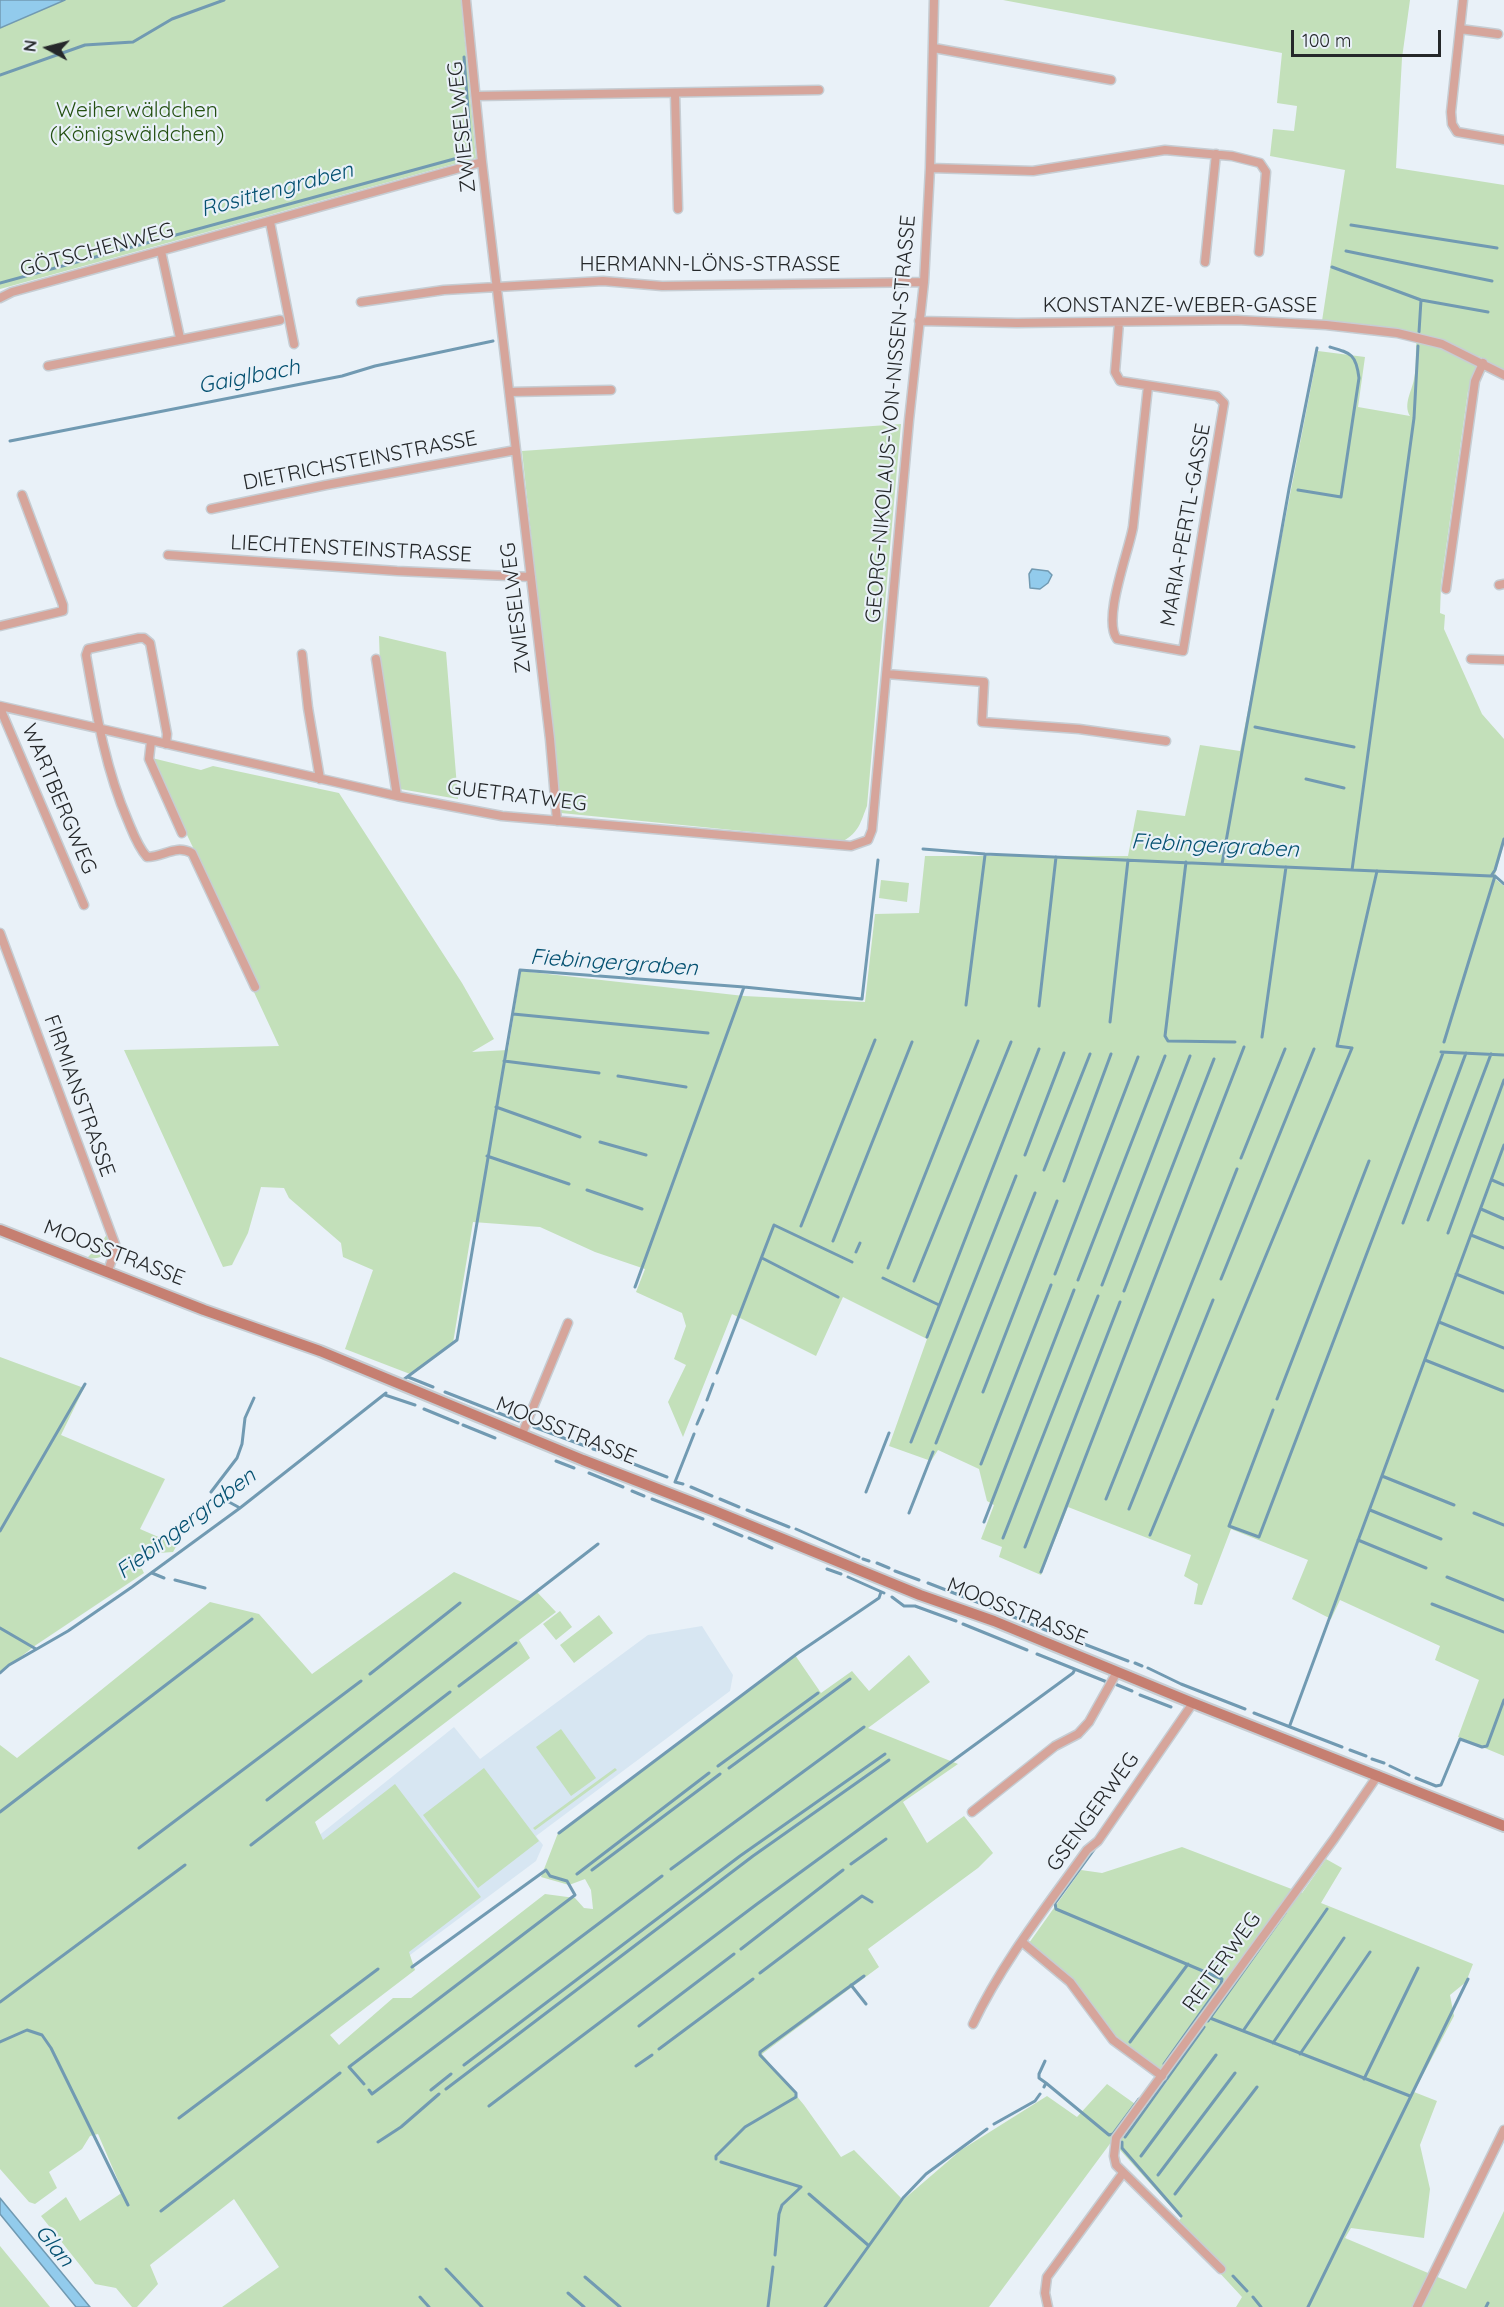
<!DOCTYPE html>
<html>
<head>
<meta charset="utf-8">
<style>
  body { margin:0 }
  #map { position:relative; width:1504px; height:2307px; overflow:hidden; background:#e9f1f8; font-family:Quicksand,sans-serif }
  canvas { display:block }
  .north { position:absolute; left:18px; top:18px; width:60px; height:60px; -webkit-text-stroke:4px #e9f1f8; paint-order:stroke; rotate:277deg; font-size:16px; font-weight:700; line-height:24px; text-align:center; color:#25282a }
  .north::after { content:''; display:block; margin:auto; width:21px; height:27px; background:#25282a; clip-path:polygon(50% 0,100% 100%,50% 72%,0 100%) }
  .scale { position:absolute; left:1291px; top:30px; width:150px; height:27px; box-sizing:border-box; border:3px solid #25282a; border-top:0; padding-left:8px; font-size:18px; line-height:21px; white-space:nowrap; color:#25282a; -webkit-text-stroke:4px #e9f1f8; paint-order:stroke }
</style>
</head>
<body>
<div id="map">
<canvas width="1504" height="2307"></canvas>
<div class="north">N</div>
<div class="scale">100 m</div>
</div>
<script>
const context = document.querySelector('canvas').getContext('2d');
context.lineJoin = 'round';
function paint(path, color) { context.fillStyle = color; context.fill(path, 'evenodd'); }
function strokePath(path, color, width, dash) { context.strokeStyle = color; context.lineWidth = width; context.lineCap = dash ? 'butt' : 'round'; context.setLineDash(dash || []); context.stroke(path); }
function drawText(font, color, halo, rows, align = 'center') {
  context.font = font + ' Quicksand,sans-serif'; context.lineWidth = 4.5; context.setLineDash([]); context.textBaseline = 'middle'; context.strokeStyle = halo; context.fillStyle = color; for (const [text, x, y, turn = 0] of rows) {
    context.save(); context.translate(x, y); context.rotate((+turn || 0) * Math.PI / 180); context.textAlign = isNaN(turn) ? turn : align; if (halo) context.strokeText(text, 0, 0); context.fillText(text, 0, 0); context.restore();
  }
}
paint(new Path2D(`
  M702 1626 733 1675 730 1691 536 1836 543 1845 536 1861 406 1958 317 1837 454 1727 480 1759 648 1635Z`), '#d7e6f2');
paint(new Path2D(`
  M65 0H461L476 158 0 289V28Z
  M1003 0H1410L1402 58 1396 168 1504 185V370L1478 356 1476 374 1468 391 1441 584 1440 613 1445 615 1444 629 1482 714 1504 739V844L1494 878 1504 886V1756L1458 1737 1479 1680 1435 1660 1440 1646 1340 1600 1331 1619 1292 1599 1308 1560 1231 1529 1202 1605 1194 1604 1198 1584 1184 1576 1191 1555 1068 1507 1041 1575 999 1557 1002 1547 981 1539 994 1505 987 1501 979 1469 938 1450 931 1461 889 1446 927 1339 843 1297 816 1356 732 1314 683 1437 668 1402 686 1365 674 1359 686 1326 682 1313 636 1292 645 1269 595 1252 540 1227 473 1222 453 1343 410 1374 345 1349 373 1270 343 1257 341 1243 289 1198 284 1188 261 1187 248 1233 232 1265 223 1267 124 1050 279 1046 253 990 260 987 163 785 152 758 201 770 213 766 339 793 462 983 494 1039 472 1052 508 1050 521 971 744 996 865 1002 875 914 919 913 925 856H1128L1137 810 1185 816 1200 745 1240 751 1318 351 1365 357 1358 407 1410 416C1403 404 1412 391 1414 379 1417 365 1415 350 1417 336L1322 321 1345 170 1270 156 1273 129 1294 131 1297 106 1277 103 1282 53Z
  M901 424 867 806C861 821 859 833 843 841L561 813 522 451Z
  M379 636 446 652 458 799 400 789 380 666Z
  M881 880 909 883 907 902 879 898Z
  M107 1234C112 1250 104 1261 87 1258L100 1245Z
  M0 1357 84 1388 61 1435 165 1479 140 1529 177 1545 173 1552 144 1554 138 1561 144 1573 36 1645 0 1673Z
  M454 1572 522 1602 537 1592 556 1612 519 1640 530 1658 315 1822 323 1840 395 1784 481 1897 409 1952 415 1970 330 2035 339 2045 393 1998H411L545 1894 575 1898 584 1908 593 1909 591 1890 585 1879 569 1885 541 1877 558 1833 795 1655 821 1693 852 1671 869 1691 909 1655 930 1682 868 1728 958 1764 903 1802 927 1843 964 1816 993 1853 978 1868 868 1949 879 1967 762 2054 804 2105 841 2157 854 2150 903 2200 961 2150 1047 2096 1077 2117 1107 2084 1145 2111 1168 2080 1114 2034 1029 1943 1081 1870 1102 1873 1182 1847 1302 1893 1326 1859 1342 1868 1321 1903 1473 1964 1466 1982 1450 1995 1454 2016 1414 2092 1437 2101 1420 2145 1430 2189 1424 2238 1351 2228 1345 2238 1466 2289 1504 2211V2307H1236L1242 2297 1217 2270 1173 2229 1181 2218 1112 2141 989 2307H222L279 2267 234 2199 150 2265 158 2284 137 2307H132L116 2288 95 2284 41 2216 66 2197 80 2221 123 2192 98 2134 90 2136 82 2149 49 2172 57 2188 35 2204 29 2202 0 2169V1745L17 1758 210 1602 259 1614 312 1674Z
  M560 1611 572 1627 556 1640 543 1624Z
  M599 1615 613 1633 574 1663 560 1645Z
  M561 1729 596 1778 571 1796 536 1747Z
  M484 1768 539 1841 478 1888 423 1815Z
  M615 1768 617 1770 535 1830 533 1828Z
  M0 2246 50 2307H0Z`), '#c3e0ba');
const water = new Path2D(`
  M0 0H65L0 28Z
  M1032 569 1048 571 1052 575 1048 583 1040 589 1030 588 1029 574Z
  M0 2198 9 2209 90 2307H76L0 2214Z`);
paint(water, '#92cbec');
strokePath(water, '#719ab2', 1.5);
strokePath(new Path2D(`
  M0 75 85 45 133 42 172 19 224 0
  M1351 225 1497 248
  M1346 251 1492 281
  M1332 267 1421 300 1488 312
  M0 283 465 156 471 149 464 57
  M1419 332 1421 300
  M10 441 342 376 375 366 493 341
  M1298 490 1341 497 1359 378C1356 354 1351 353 1330 347
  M1255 727 1354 747
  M1306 779 1344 788
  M923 849 985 854 1491 876H1495L1504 884
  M1186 862 1165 1036 1168 1041 1235 1042
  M1222 864 1289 489 1317 348
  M1352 870 1414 418 1418 346
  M1491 876 1495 870 1504 839
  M966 1005 985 855
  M1039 1006 1056 857
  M513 1014 708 1033
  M1110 1022 1128 860
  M1262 1037 1286 867
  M1444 1042 1495 876
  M1441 1052 1504 1055
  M504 1061 599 1073
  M618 1076 686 1087
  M496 1107 580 1137
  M600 1142 646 1155
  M1025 1155 1064 1053
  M487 1156 569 1184
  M1241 1158 1285 1049
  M1044 1170 1090 1054
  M1492 1180 1504 1185
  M1064 1181 1111 1054
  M587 1190 642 1209
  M1481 1209 1504 1219
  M1428 1220 1491 1054
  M1403 1223 1466 1053
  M801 1226 875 1040
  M1448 1233 1504 1080
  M1471 1235 1504 1248
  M833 1241 912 1042
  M856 1252 860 1243
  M762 1258 838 1297
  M888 1268 978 1041
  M1055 1274 1138 1057
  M1456 1274 1504 1293
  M883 1278 939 1305
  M1221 1279 1314 1049
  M1078 1280 1165 1056
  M914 1281 1011 1042
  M1102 1285 1190 1056
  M635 1287 744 987
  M1124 1291 1214 1059
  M1439 1322 1504 1348
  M927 1337 1039 1049
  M1425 1360 1503 1391
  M717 1373 774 1225 852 1262
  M408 1377 433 1387
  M403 1380 457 1340 520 970 744 987 862 999 878 860
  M445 1392 519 1421
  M983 1392 1057 1201
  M385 1395 415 1405
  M1277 1399 1369 1161
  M707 1400 713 1384
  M424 1409 458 1423
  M1273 1410 1229 1526 1259 1537 1443 1053
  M697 1424 703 1410
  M463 1425 495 1438
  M534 1427 585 1446
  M911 1442 1016 1176
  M936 1443 1035 1193
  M593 1449 600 1451
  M608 1454 667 1477
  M556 1461 574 1468
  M981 1464 1051 1285
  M589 1473 623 1487
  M1382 1476 1454 1505
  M683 1484 675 1482 694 1434
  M691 1487 712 1496
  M632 1491 644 1496
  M211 1492 237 1458 242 1444 245 1418 254 1398
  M866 1492 889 1433
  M218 1496 240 1508
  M652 1499 703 1519
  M720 1499 739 1507
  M1106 1499 1237 1169
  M1129 1509 1213 1300
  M747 1510 789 1527
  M1370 1510 1441 1539
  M909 1513 933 1452
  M1474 1513 1504 1525
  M984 1522 1074 1290
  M714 1524 742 1536
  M796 1529 859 1557
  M0 1531 85 1384
  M1150 1535 1352 1048 1337 1046 1377 871
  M749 1538 772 1548
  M1003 1538 1098 1296
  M1358 1540 1426 1568
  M1025 1547 1120 1302
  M863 1559 869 1561
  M877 1563 889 1568
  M827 1569 841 1574
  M895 1571 919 1580
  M1041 1572 1244 1047
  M152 1573 164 1578
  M848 1577 884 1593
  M1447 1577 1504 1600
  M175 1580 205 1588
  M928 1583 995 1609
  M892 1597 904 1606H915L956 1621
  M1432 1604 1504 1632
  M1004 1613 1048 1631
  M963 1624 1027 1650
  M0 1628 36 1649
  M1058 1634 1128 1661
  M1037 1654 1107 1682
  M1135 1663 1142 1666
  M1148 1668 1181 1684 1245 1709
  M0 1673 9 1665 68 1631 132 1587 240 1508 386 1393
  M370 1674 460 1603
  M1115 1684 1132 1691
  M459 1686 516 1643
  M1140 1695 1171 1707
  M1254 1713 1342 1747
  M1290 1725 1504 1145
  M1350 1750 1366 1756
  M1372 1759 1384 1763
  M718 1766 818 1693
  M1390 1766 1409 1775
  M729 1768 850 1679
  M1416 1778 1436 1786 1441 1785 1460 1739 1482 1747 1487 1746 1504 1700
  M267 1800 598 1544
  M0 1812 252 1619
  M559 1833 798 1653 879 1598 881 1592
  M251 1845 450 1692
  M139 1848 361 1681
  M1095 1848 1055 1903 1056 1909 1222 1979 1221 1984 1164 2064
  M851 1864 886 1839
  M671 1869 864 1727
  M592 1870 720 1774
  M577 1874 709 1773
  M741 1949 843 1870
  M760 1973 862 1896 872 1902
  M851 1985 866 2004
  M0 2002 185 1865
  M1210 2018 1410 2096
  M1208 2021 1285 1913
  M639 2026 734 1954
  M1243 2031 1327 1909
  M0 2042 27 2030 42 2035 51 2048 128 2205
  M1130 2042 1188 1964
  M1273 2043 1344 1938
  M659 2049 753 1979
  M1300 2054 1370 1952
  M1045 2061 1039 2074V2078L1046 2083
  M464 2065 740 1856 885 1754
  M636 2066 652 2055
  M1364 2079 1418 1968
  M364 2084 349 2067 575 1895 567 1881 550 1876 546 1870 412 1967
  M1044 2087 1046 2083 1109 2135 1113 2134 1139 2099
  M446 2089 753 1856 889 1760
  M369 2090 372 2094 662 1876
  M431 2090 451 2074
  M489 2106 757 1904 1073 1673 1075 1669
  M179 2118 378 1969
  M994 2124 1035 2101 1040 2094
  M1125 2137 1204 2027
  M378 2142 401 2127 439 2094
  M1122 2142V2148L1181 2216
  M1141 2156 1216 2055
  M716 2159V2156L745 2127 796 2097V2093L760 2055V2052L864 1976
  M721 2162 801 2187 782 2205 779 2214 775 2255
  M1158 2175 1235 2073
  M809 2194 868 2245
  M1175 2194 1257 2087
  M161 2211 340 2073
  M446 2269 482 2307
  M1233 2276 1247 2291
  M585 2277 620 2307
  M568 2293 584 2307
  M420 2297 429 2307
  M1253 2297 1261 2307
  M768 2307 773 2267
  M825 2307 903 2198 926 2174 987 2129
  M1308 2307 1468 1979
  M1486 2307 1488 2303`), '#719ab2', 3);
const street = new Path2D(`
  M466 0 482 162 550 739 557 821
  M1463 0 1451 112 1452 124 1457 132 1504 140
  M1460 29 1498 34
  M934 48 1111 80
  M675 93 678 209
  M477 96 819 90
  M930 168 1033 171 1165 150 1232 156 1260 163 1266 172 1259 252
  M270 222 294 344
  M161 251 180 338
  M1205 262 1216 154
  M0 298 12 292 482 162
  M361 302 444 290 603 281 662 286 924 282
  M919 321 1017 323 1237 320 1326 325 1397 333 1442 344 1504 375
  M1119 322 1115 372 1120 381 1217 396 1224 403 1183 651 1117 639C1102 619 1129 551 1133 527L1148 386
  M48 366 280 320
  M510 392 611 390
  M211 509 326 485 516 450
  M168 555 397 571 531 577
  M1499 585 1504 584
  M1446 589 1475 381 1483 363
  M0 626 63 611V605L22 495
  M302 654 308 708 320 779
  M376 659 397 796
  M1471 659 1504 660
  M887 674 984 682 982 722 1079 729 1166 741
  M0 706 397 796 502 816 851 846 868 840 872 830 909 420 924 282 930 168 934 0
  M0 708 84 905
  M151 741 149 759 182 833
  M166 744 167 734 150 643 144 638H139L88 649 86 655C96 712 105 768 128 821 133 833 138 847 147 857 164 857 175 844 192 853L255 987
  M0 933 115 1244V1250L108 1271
  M522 1434 568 1323
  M972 1812 1055 1746 1078 1734 1089 1722 1117 1672
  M1022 1942 1070 1982 1113 2040 1162 2076
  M973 2024C1003 1961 1047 1906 1087 1850L1098 1841 1193 1703
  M1221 2269 1116 2165 1114 2156 1116 2138 1334 1839 1378 1775
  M1048 2307 1045 2293 1047 2277 1123 2173
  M1417 2307 1504 2130`);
const secondary = new Path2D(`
  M0 1230 204 1310 320 1351 583 1460 712 1510 920 1595 994 1621 1193 1703 1504 1826`);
strokePath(street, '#c6cdd3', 11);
strokePath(secondary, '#c6cdd3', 14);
strokePath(street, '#d6a59b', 8);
strokePath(secondary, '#c67f71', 10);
drawText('21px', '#245011', '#e9f1f8', [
  ["Weiherwäldchen",137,111],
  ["(Königswäldchen)",137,135]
]);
drawText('21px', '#25282a', '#e9f1f8', [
  ["ZWIESELWEG",462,127,-96],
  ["GÖTSCHENWEG",97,250,-15],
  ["HERMANN-LÖNS-STRASSE",710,265],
  ["KONSTANZE-WEBER-GASSE",1180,306],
  ["GEORG-NIKOLAUS-VON-NISSEN-STRASSE",891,419,-85],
  ["DIETRICHSTEINSTRASSE",360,461,-11],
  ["MARIA-PERTL-GASSE",1186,525,-80],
  ["LIECHTENSTEINSTRASSE",351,549,3],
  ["ZWIESELWEG",516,608,-97],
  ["GUETRATWEG",517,796,7],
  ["WARTBERGWEG",59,799,67],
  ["FIRMIANSTRASSE",79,1096,70],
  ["MOOSSTRASSE",114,1253,21],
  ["MOOSSTRASSE",566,1431,22],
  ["MOOSSTRASSE",1017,1612,22],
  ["GSENGERWEG",1093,1812,-54],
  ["REITERWEG",1222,1962,-54]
]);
drawText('italic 22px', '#055171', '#e9f1f8', [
  ["Rosittengraben",277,190,-15],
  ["Gaiglbach",249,377,-11],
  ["Fiebingergraben",1215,846,3],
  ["Fiebingergraben",614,963,4],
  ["Fiebingergraben",186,1524,-37],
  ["Glan",54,2246,51]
]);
</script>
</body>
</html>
